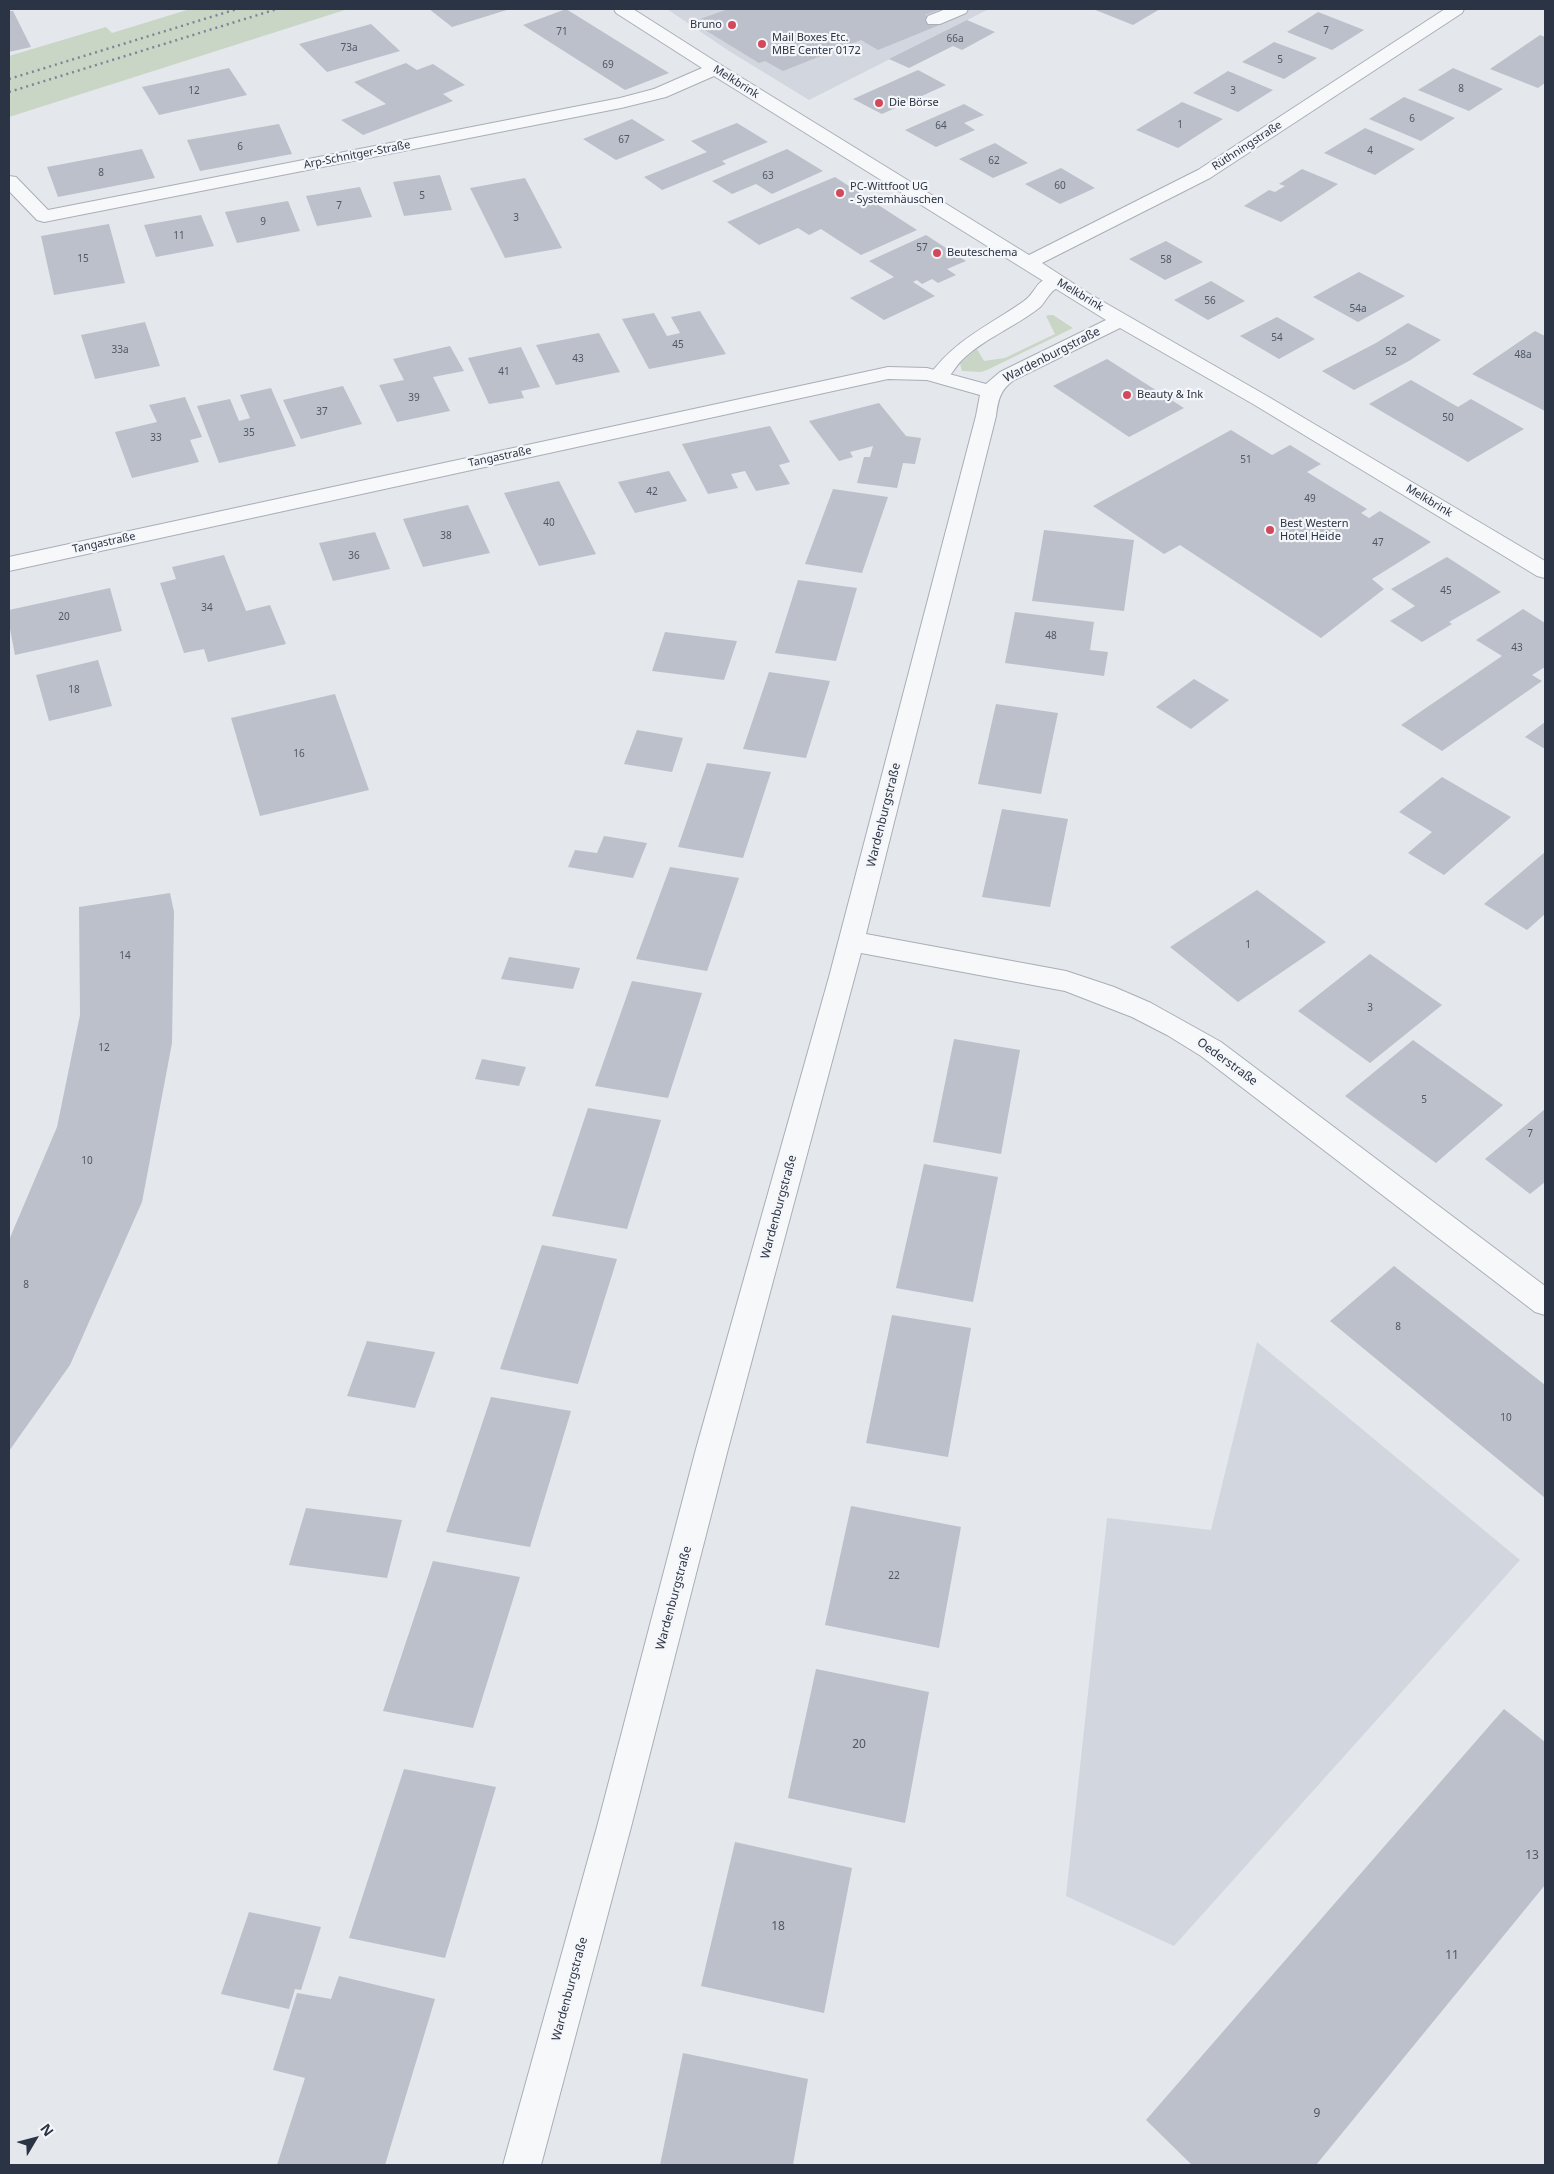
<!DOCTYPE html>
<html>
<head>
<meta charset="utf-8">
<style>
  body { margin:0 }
  #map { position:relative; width:1554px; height:2174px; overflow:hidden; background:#e4e7ec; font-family:"Noto Sans",sans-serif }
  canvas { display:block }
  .frame { position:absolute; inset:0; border:10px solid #2b3445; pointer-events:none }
  .north { position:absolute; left:10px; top:2114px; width:50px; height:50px; -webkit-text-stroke:4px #f4f6f9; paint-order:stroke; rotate:53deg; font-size:14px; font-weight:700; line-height:20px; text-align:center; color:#2b3445 }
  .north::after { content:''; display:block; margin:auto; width:18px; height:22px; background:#2b3445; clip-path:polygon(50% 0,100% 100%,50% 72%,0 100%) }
</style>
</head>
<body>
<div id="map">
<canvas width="1554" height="2174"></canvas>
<div class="frame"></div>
<div class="north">N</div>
</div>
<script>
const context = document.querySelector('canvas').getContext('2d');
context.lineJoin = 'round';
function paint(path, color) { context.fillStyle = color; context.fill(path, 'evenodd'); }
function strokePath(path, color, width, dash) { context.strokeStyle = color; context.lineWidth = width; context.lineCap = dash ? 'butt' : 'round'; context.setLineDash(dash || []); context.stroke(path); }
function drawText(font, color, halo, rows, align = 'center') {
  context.font = font + ' "Noto Sans",sans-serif'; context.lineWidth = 4.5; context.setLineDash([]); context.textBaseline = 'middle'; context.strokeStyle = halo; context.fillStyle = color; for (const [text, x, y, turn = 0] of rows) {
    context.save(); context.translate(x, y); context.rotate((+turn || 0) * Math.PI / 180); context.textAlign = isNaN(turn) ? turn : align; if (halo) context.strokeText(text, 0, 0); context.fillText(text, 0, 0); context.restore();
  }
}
paint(new Path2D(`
  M667 9H989L809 100 729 51Z
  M1257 1342 1520 1560 1174 1946 1066 1896 1107 1518 1211 1530Z`), '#d2d6de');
paint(new Path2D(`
  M190 9H348L9 117V56L106 27 112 33Z
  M1049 315H1053L1073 328 987 370 981 372 962 371 960 363 977 349 984 361 1005 358 1055 334 1046 316Z`), '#c9d6c5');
paint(new Path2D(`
  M429 9H510L452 27Z
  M566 9 669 73 625 90 523 25Z
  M728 9H941L925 15 942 24 878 50 861 40 783 71 765 61 759 63 692 22Z
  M1093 9H1160L1133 25Z
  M9 11H13L31 47 9 52Z
  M1318 12 1364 30 1332 50 1287 32Z
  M967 20 995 32 962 50 953 46 909 68 889 59Z
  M371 24 400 51 327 72 299 44Z
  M1540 35 1545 37V83L1538 88 1490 69Z
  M1274 42 1317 58 1284 79 1242 62Z
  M406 63 417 70 433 64 465 85 443 94 453 101 363 135 341 120 386 104 354 82Z
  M229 68 247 95 159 115 142 87Z
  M1453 68 1503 89 1469 111 1418 90Z
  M918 70 946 85 882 114 853 99Z
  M1228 71 1273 90 1238 112 1193 93Z
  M1404 97 1455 118 1421 141 1369 119Z
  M1182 102 1223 119 1178 148 1136 130Z
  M964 104 984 115 964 123 975 130 936 147 905 130Z
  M632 119 665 140 616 160 583 139Z
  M737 123 768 142 722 161 726 164 662 190 644 177 707 152 691 141Z
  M279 124 292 154 200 171 187 140Z
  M1365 128 1415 149 1375 175 1324 153Z
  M995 143 1028 163 993 178 959 159Z
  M142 149 155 178 58 197 47 167Z
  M787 149 823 171 772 194 756 184 732 194 712 181Z
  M1061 168 1095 188 1060 204 1025 184Z
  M1302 169 1338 184 1281 222 1244 206 1269 190 1275 192 1285 186 1279 184Z
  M440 175 452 210 404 216 393 182Z
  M835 177 917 230 861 255 821 229 809 235 798 228 759 245 727 222Z
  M525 178 562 248 505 258 470 188Z
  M360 187 372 217 317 226 306 196Z
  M288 201 300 231 237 243 225 212Z
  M201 215 214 246 156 257 144 225Z
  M109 224 125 283 54 295 41 236Z
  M926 235 966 261 947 269 956 275 938 283 932 279 922 284 917 280 913 282 935 296 884 320 850 298 894 277 869 261Z
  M1166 241 1203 262 1165 280 1129 259Z
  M1359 272 1405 296 1358 322 1313 297Z
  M1211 281 1245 301 1208 320 1174 300Z
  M700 311 726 354 649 369 622 319 654 313 667 336 680 333 671 317Z
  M1277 317 1315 339 1279 359 1240 336Z
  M145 322 160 366 95 379 81 335Z
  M1408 323 1441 340 1409 361 1354 390 1322 371 1376 343Z
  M1535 331 1545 336V411L1472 374Z
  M599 333 620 372 556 385 536 345Z
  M450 346 464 371 433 377 450 411 397 422 379 385 404 380 393 359Z
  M521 347 540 387 521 391 524 398 489 404 468 358Z
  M1107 359 1184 408 1129 437 1053 386Z
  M1411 380 1458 407 1471 399 1524 429 1468 462 1369 404Z
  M343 386 362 424 301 439 283 400Z
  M271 388 296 446 219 463 197 406 230 399 239 421 250 418 240 395Z
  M185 397 202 437 190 440 199 462 132 478 115 432 157 422 149 405Z
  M879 403 906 436 921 438 915 464 903 463 897 488 857 483 864 457H870L873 446 850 452 853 457 839 461 809 421Z
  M770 426 790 462 779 465 790 484 756 491 745 471 731 474 738 488 708 494 682 444Z
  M1231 430 1272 455 1290 445 1321 464 1307 472 1367 509 1361 513 1369 518 1380 511 1431 542 1372 579 1384 589 1321 638 1180 545 1164 554 1093 506Z
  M669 471 687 501 635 513 618 482Z
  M559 481 596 554 539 566 504 493Z
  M833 489 888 497 862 573 805 564Z
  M468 505 490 553 423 567 403 519Z
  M1044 530 1134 540 1124 611 1032 601Z
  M375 532 390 569 333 581 319 543Z
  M224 555 246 611 270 605 286 644 208 662 204 649 184 653 160 583 176 579 172 567Z
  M1447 557 1501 592 1449 622 1452 624 1422 642 1390 621 1415 606 1391 589Z
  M798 580 857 588 836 661 775 653Z
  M110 588 122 631 15 655 9 624V610Z
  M1523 609 1545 623V667L1532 675 1542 681 1442 751 1401 725 1502 656 1476 640Z
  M1015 612 1094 622 1090 650 1108 652 1104 676 1005 663Z
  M665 632 737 641 724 680 652 671Z
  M98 660 112 706 49 721 36 675Z
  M769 672 830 681 806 758 743 749Z
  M1194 679 1229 700 1191 729 1156 707Z
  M335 694 369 790 260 816 231 718Z
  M996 704 1058 713 1041 794 978 784Z
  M1545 722V749L1525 737Z
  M637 730 683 738 672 772 624 764Z
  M707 763 771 772 743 858 678 847Z
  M1442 777 1511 817 1444 875 1408 853 1432 832 1399 812Z
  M1002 809 1068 819 1050 907 982 897Z
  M604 836 647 843 633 878 568 867 575 850 597 853Z
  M1545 852V914L1527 930 1484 904Z
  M670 867 739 878 707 971 636 959Z
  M1257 890 1326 942 1238 1002 1170 947Z
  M170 893 174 912 172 1043 142 1202 70 1365 9 1451V1240L57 1127 80 1015 79 907Z
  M1370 954 1442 1005 1370 1063 1298 1011Z
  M509 957 580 968 573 989 501 979Z
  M632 981 702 993 668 1098 595 1086Z
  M954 1039 1020 1050 1001 1154 933 1142Z
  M1413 1040 1503 1105 1436 1163 1345 1096Z
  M482 1059 526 1067 519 1086 475 1079Z
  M588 1108 661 1120 627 1229 552 1216Z
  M1545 1109V1182L1530 1194 1485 1159Z
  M924 1164 998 1177 973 1302 896 1288Z
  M542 1245 617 1259 578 1384 500 1369Z
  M1394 1266 1545 1385V1498L1330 1321Z
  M892 1315 971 1328 948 1457 866 1443Z
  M367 1341 435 1352 415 1408 347 1396Z
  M491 1397 571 1411 530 1547 446 1532Z
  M851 1506 961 1527 939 1648 825 1625Z
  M306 1508 402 1520 387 1578 289 1565Z
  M433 1561 520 1577 473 1728 383 1711Z
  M816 1669 929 1692 905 1823 788 1798Z
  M1504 1709 1545 1742V1885L1316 2165H1192L1146 2120Z
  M404 1769 496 1787 445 1958 349 1938Z
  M735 1842 852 1868 824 2013 701 1986Z
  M249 1912 321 1927 301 1990 295 1989 289 2009 221 1994Z
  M339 1976 435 1999 385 2165H277L305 2078 273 2070 297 1993 331 1999Z
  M683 2053 808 2079 793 2165H660Z`), '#bbc0ca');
const lane = new Path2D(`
  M946 9H968L966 13 940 24H928L926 20 928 16Z
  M1056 275 1063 277 1066 281C1062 287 1055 288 1051 293 1046 298 1044 304 1039 308 1015 327 983 339 961 361 951 372 949 384 932 380L929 376C954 340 990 325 1024 301 1038 291 1033 281 1056 275Z`);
const street = new Path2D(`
  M614 9H633L721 65 1029 255 1198 170 1445 9H1464L1462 13 1210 178 1042 263 1088 293 1267 396 1545 561V578L1537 576 1253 404 1120 328 1014 380C1000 390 998 400 996 416L866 934 1066 971 1114 987 1151 1003 1221 1042 1545 1286V1315L1535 1312 1201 1056 1167 1035 1132 1017 1065 991 861 953 728 1449 631 1827 541 2165H503L597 1827 696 1449 829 977 976 416 980 395 927 380 888 379 9 571V557L888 367 927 368 986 384 1000 372 1106 320 714 76 666 97 621 108 44 222 37 220 9 191V176L16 177 48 210 620 98 654 89 702 68 616 13Z`);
strokePath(lane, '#a9aeb7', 2);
strokePath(street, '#a9aeb7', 2);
paint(lane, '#f7f8fa');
paint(street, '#f7f8fa');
strokePath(new Path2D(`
  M9 79 237 9
  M9 92 277 9`), '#7d8696', 2.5, [2, 4]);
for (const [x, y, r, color] of [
  [732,25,5,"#d1495b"],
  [762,44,5,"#d1495b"],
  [879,103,5,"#d1495b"],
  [840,193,5,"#d1495b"],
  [937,253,5,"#d1495b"],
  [1127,395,5,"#d1495b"],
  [1270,530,5,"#d1495b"]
]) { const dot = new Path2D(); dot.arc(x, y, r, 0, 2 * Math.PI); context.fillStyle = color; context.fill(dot); strokePath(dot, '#f4f6f9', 2); }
drawText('10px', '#4f5766', null, [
  ["7",1326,31],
  ["71",562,32],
  ["66a",955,39],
  ["73a",349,48],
  ["5",1280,60],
  ["69",608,65],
  ["8",1461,89],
  ["12",194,91],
  ["3",1233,91],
  ["6",1412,119],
  ["1",1180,125],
  ["64",941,126],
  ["67",624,140],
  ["6",240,147],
  ["4",1370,151],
  ["62",994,161],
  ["8",101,173],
  ["63",768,176],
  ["60",1060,186],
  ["5",422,196],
  ["7",339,206],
  ["3",516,218],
  ["9",263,222],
  ["11",179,236],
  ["57",922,248],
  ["15",83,259],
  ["58",1166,260],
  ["56",1210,301],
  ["54a",1358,309],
  ["54",1277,338],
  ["45",678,345],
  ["33a",120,350],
  ["52",1391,352],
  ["48a",1523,355],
  ["43",578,359],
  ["41",504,372],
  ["39",414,398],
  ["37",322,412],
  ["50",1448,418],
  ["35",249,433],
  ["33",156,438],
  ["51",1246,460],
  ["42",652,492],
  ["49",1310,499],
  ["40",549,523],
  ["38",446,536],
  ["47",1378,543],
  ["36",354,556],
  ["45",1446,591],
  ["34",207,608],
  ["20",64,617],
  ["48",1051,636],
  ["43",1517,648],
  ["18",74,690],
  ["16",299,754],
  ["1",1248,945],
  ["14",125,956],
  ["3",1370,1008],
  ["12",104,1048],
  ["5",1424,1100],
  ["7",1530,1134],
  ["10",87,1161],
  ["8",26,1285],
  ["8",1398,1327],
  ["10",1506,1418],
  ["22",894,1576]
]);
drawText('11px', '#2b3445', '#f4f6f9', [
  ["Bruno",722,25,"right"],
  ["Mail Boxes Etc.",772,38],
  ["MBE Center 0172",772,51],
  ["Die Börse",889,103],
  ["PC-Wittfoot UG",850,187],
  ["- Systemhäuschen",850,200],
  ["Beuteschema",947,253],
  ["Beauty & Ink",1137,395],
  ["Best Western",1280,524],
  ["Hotel Heide",1280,537]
], 'left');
drawText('11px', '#2b3445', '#f4f6f9', [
  ["Melkbrink",736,82,32],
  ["Rüthningstraße",1247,146,-33],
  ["Arp-Schnitger-Straße",357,155,-11],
  ["Melkbrink",1080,295,31],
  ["Tangastraße",500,457,-12],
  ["Melkbrink",1429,501,31],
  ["Tangastraße",104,543,-12]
]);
drawText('12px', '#2b3445', '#f4f6f9', [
  ["Wardenburgstraße",1052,355,-27],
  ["Wardenburgstraße",884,815,-76],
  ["Oederstraße",1227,1062,36],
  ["Wardenburgstraße",779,1207,-75],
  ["Wardenburgstraße",674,1598,-75],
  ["Wardenburgstraße",570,1989,-75]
]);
drawText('12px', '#4f5766', null, [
  ["20",859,1745],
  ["13",1532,1856],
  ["18",778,1927],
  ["11",1452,1956],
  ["9",1317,2114]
]);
</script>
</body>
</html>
